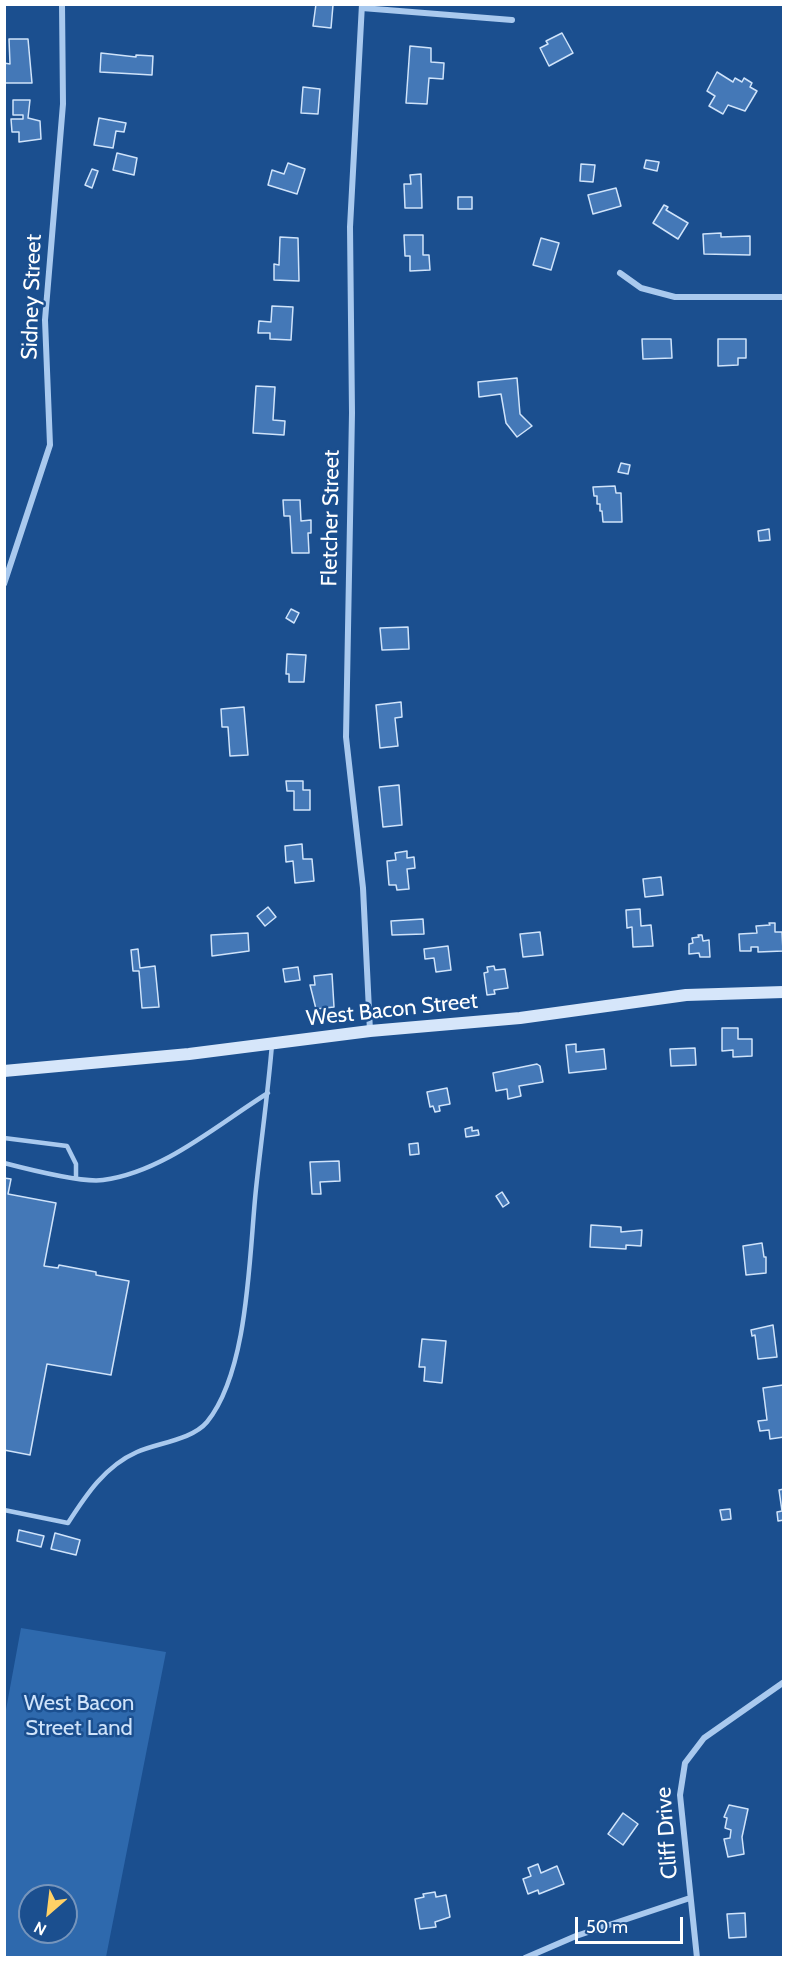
<!DOCTYPE html>
<html>
<head>
<meta charset="utf-8">
<style>
  body { margin:0 }
  #map { position:relative; width:788px; height:1962px; overflow:hidden; background:#1b4f8f; font-family:Cabin,sans-serif }
  canvas { display:block }
  .frame { position:absolute; inset:0; border:6px solid #fff; pointer-events:none }
  .north { position:absolute; left:18px; top:1884px; width:60px; height:60px; box-sizing:border-box; background:#1b4f8f; border:2px solid #7695bc; border-radius:50%; rotate:208deg; font-size:16px; font-weight:700; line-height:24px; text-align:center; color:#fff }
  .north::after { content:''; display:block; margin:auto; width:21px; height:27px; background:#ffd166; clip-path:polygon(50% 0,100% 100%,50% 72%,0 100%) }
  .scale { position:absolute; left:575px; top:1917px; width:108px; height:27px; box-sizing:border-box; border:3px solid #fff; border-top:0; padding-left:8px; font-size:18px; line-height:21px; white-space:nowrap; color:#fff; -webkit-text-stroke:4px #1b4f8f; paint-order:stroke }
</style>
</head>
<body>
<div id="map">
<canvas width="788" height="1962"></canvas>
<div class="frame"></div>
<div class="north">N</div>
<div class="scale">50 m</div>
</div>
<script>
const context = document.querySelector('canvas').getContext('2d');
context.lineJoin = 'round';
function paint(path, color) { context.fillStyle = color; context.fill(path, 'evenodd'); }
function strokePath(path, color, width, dash) { context.strokeStyle = color; context.lineWidth = width; context.lineCap = dash ? 'butt' : 'round'; context.setLineDash(dash || []); context.stroke(path); }
function drawText(font, color, halo, rows, align = 'center') {
  context.font = font + ' Cabin,sans-serif'; context.lineWidth = 5; context.setLineDash([]); context.textBaseline = 'middle'; context.strokeStyle = halo; context.fillStyle = color; for (const [text, x, y, turn = 0] of rows) {
    context.save(); context.translate(x, y); context.rotate((+turn || 0) * Math.PI / 180); context.textAlign = isNaN(turn) ? turn : align; if (halo) context.strokeText(text, 0, 0); context.fillText(text, 0, 0); context.restore();
  }
}
paint(new Path2D(`
  M21 1628 166 1652 106 1957H5V1715ZM30 1896H66V1932H30Z`), '#2e69ad');
const building = new Path2D(`
  M316 4 333 5 331 28 313 26Z
  M562 33 573 53 549 66 540 48 548 44 546 41Z
  M9 39H28L32 83H4V63L10 64Z
  M410 46 431 48V62L444 63 443 79 429 78 427 104 406 103Z
  M101 53 136 57V55L153 56 152 75 100 72Z
  M717 72 733 82 735 78 742 82 744 78 752 83 750 87 757 91 745 111 728 105 723 114 709 106 715 96 707 91Z
  M303 87 320 89 318 114 301 113Z
  M13 100H30L28 118 40 121 41 139 19 142V132H12L11 119H23V115H13Z
  M99 118 126 123 124 132 116 131 113 148 94 145Z
  M117 153 137 158 134 175 113 170Z
  M646 160 659 162 657 171 644 168Z
  M288 163 305 169 297 194 268 185 272 170 284 174Z
  M581 164 595 165 593 182 580 181Z
  M92 169 98 171 92 188 85 185Z
  M421 174 422 208H405L404 184H411L410 175Z
  M616 188 621 206 593 214 588 195Z
  M458 197H472V209H458Z
  M664 205 668 207 666 210 688 223 678 239 653 223Z
  M721 233V237L750 236V255L704 254 703 234Z
  M404 235H423V255H429L430 270 410 271V256H405Z
  M280 237 298 238 299 281 274 280V264L279 265Z
  M541 238 559 243 551 270 533 265Z
  M272 306 293 307 291 340 270 339V333H258L259 321 271 322Z
  M642 339H671L672 358 643 359Z
  M718 339H746V358H738V365L718 366Z
  M517 378 520 414 532 426 517 437 506 423 501 394 479 397 478 382Z
  M256 386 275 387 273 420 285 421 284 435 253 433Z
  M621 463 630 465 628 474 618 472Z
  M615 486 616 493H621L622 522H603L602 511H600V504H597V496H594L593 487Z
  M283 500H300L301 521 311 520V533H308L309 553H292L290 516H284Z
  M769 529 770 540 759 541 758 531Z
  M291 609 299 613 294 623 286 618Z
  M408 627 409 649 382 650 380 628Z
  M287 654 306 655 304 682H289V674H286Z
  M401 702 402 717 395 718 398 746 380 748 376 705Z
  M244 707 248 755 230 756 228 727H222L221 709Z
  M286 781H303V790H310V810H294V791H287Z
  M399 785 402 825 383 827 379 787Z
  M302 844 303 859H312L314 881 295 883 293 861 286 862 285 846Z
  M407 851V858L414 857 415 868 407 869 409 889 397 890 396 885H389L387 861 396 860 395 853Z
  M661 877 663 895 645 897 643 879Z
  M268 907 276 917 265 926 257 916Z
  M640 909 641 926 651 925 653 946 633 947 632 927 627 928 626 910Z
  M423 919 424 934 392 935 391 921Z
  M769 923H775V932H782L783 951 758 952V947H751V951H740L739 934 757 933 756 926 770 925Z
  M540 932 543 955 523 957 520 934Z
  M248 933 249 951 212 956 211 935Z
  M698 935H702L703 941 709 940 710 957H700L699 953 689 954V944L693 943 692 938 699 937Z
  M448 946 451 970 436 972 434 958 425 959 424 949Z
  M138 949 140 968 155 966 159 1007 142 1008 139 971H133L131 950Z
  M494 966 495 970 505 969 508 988 494 990 495 994 487 995 484 973 488 972 487 967Z
  M298 967 300 980 285 982 283 969Z
  M332 974 334 1007 316 1009 310 985H315L314 976Z
  M722 1028H738V1039H752V1056L733 1057V1050L722 1051Z
  M576 1044V1052L604 1049 606 1069 569 1073 566 1045Z
  M695 1048 696 1065 671 1066 670 1049Z
  M537 1064 540 1066 543 1082 519 1086 521 1096 508 1099 507 1089 496 1091 493 1073Z
  M447 1088 450 1104 439 1106 440 1111 435 1112 433 1106 430 1107 427 1092Z
  M472 1127V1131L478 1130 479 1135 466 1137 465 1129Z
  M418 1143 419 1154 410 1155 409 1144Z
  M339 1161 340 1181 320 1182 321 1194H312L310 1162Z
  M4 1178 11 1179 8 1194 56 1203 44 1266 58 1268 59 1265 96 1272V1275L129 1281 111 1375 47 1364 30 1455 4 1450Z
  M502 1192 509 1203 503 1207 496 1196Z
  M591 1225 621 1227V1232L642 1230 641 1246 626 1245V1249L590 1247Z
  M762 1243 764 1257H766V1273L746 1275 743 1246Z
  M773 1325 777 1357 758 1359 755 1335 752 1336 751 1330Z
  M422 1339 446 1341 442 1383 424 1381 425 1367H419Z
  M783 1385 784 1437 770 1439 769 1430 760 1431 758 1421 767 1420 763 1388Z
  M784 1489V1520L778 1521 777 1512 782 1511 779 1490Z
  M730 1509 731 1519 722 1520 720 1510Z
  M19 1530 44 1536 41 1547 17 1541Z
  M55 1533 80 1540 76 1555 51 1549Z
  M729 1805 748 1809 742 1837 744 1854 728 1857 724 1839 730 1838 731 1830 725 1828 727 1818 724 1817Z
  M623 1813 638 1824 623 1845 608 1834Z
  M538 1864 541 1873 557 1866 564 1884 539 1894 538 1890 528 1894 523 1879 531 1876 528 1868Z
  M435 1892 436 1897 446 1895 450 1917 435 1922 436 1927 420 1929 415 1899 424 1897 423 1894Z
  M745 1913 746 1937 729 1938 727 1914Z`);
paint(building, '#4478b7');
strokePath(building, '#cfe3fa', 1.5);
strokePath(new Path2D(`
  M4 1138 67 1146 76 1164V1177
  M4 1163C27 1169 82 1183 103 1180 164 1172 218 1124 268 1093
  M4 1510 68 1523C86 1495 105 1466 137 1452 157 1443 192 1440 207 1422 249 1370 249 1255 256 1189 261 1141 268 1093 272 1044`), '#a9c9ee', 4.5);
strokePath(new Path2D(`
  M362 4 350 227 352 413 346 737 363 888 370 1031
  M362 8 512 20
  M620 273 641 288 675 297H784
  M4 584 50 445 45 320 63 104 62 4
  M525 1958 576 1936 690 1898
  M697 1958 680 1795 685 1763 704 1738 784 1682`), '#a9c9ee', 6);
strokePath(new Path2D(`
  M4 1071 189 1054 370 1031 520 1018 686 995 784 992`), '#d6e6fa', 12);
drawText('22px', '#fff', '#1b4f8f', [
  ["Sidney Street",32,297,-88],
  ["Fletcher Street",331,518,-89],
  ["West Bacon Street",392,1010,-6],
  ["Cliff Drive",667,1833,-94]
]);
drawText('22px', '#cfe3fa', '#1b4f8f', [
  ["West Bacon",79,1704],
  ["Street Land",79,1729]
]);
</script>
</body>
</html>
